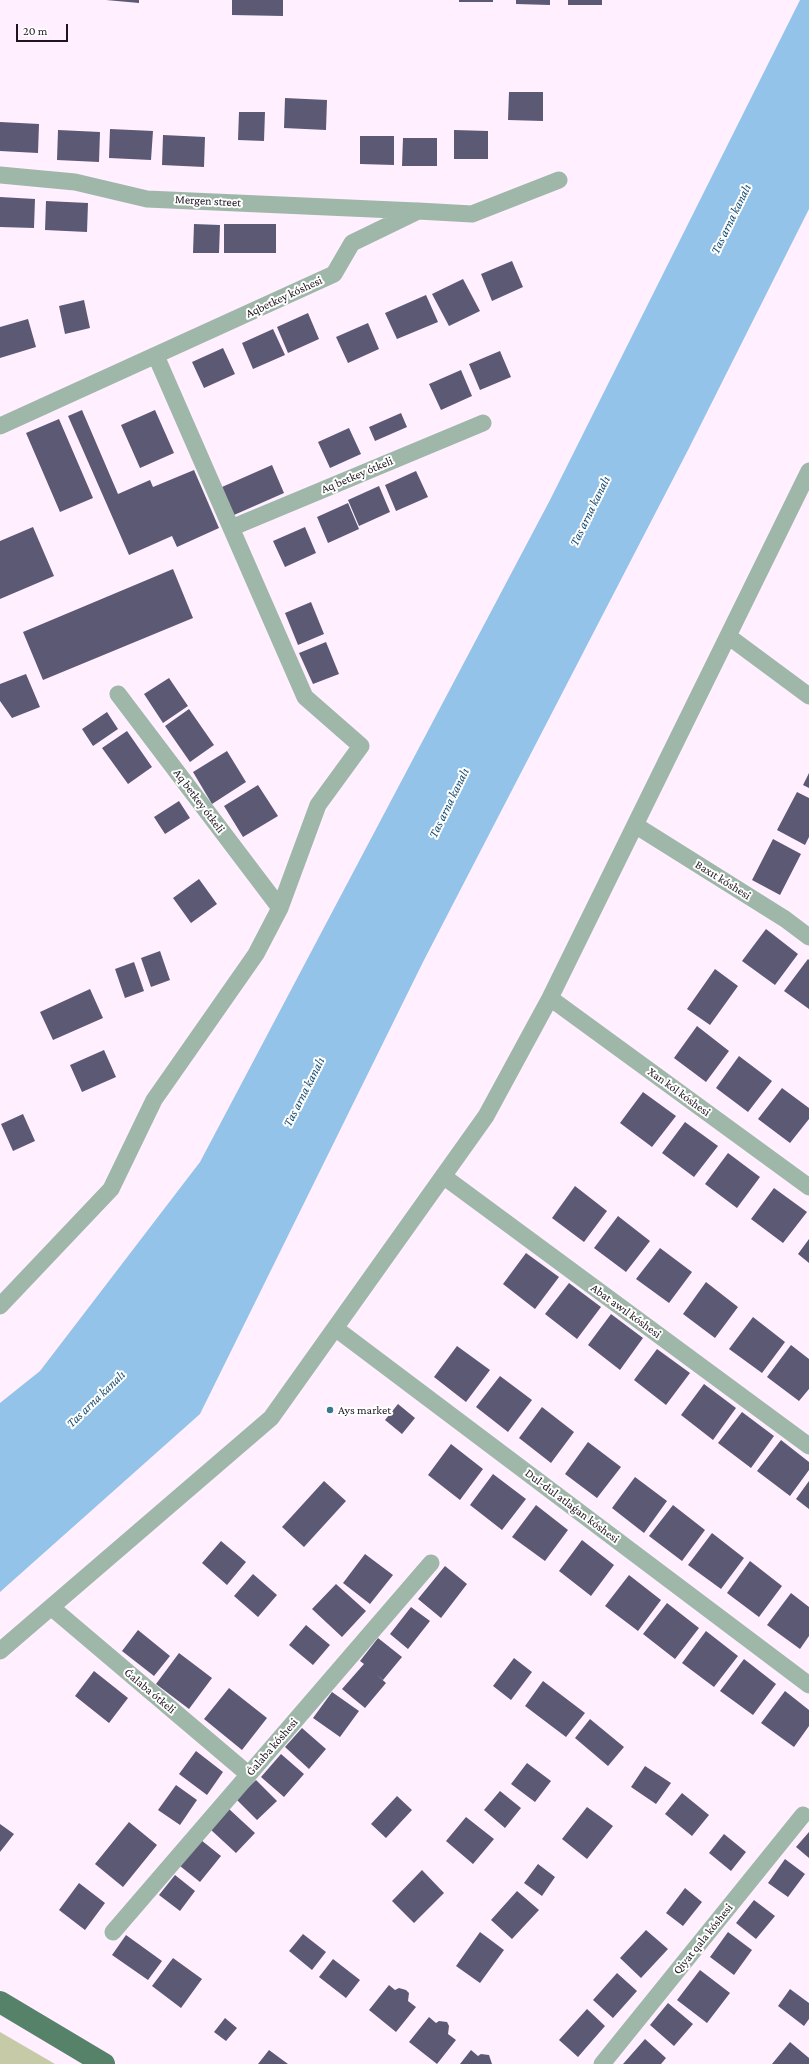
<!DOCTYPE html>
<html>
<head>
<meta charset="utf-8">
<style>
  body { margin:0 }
  #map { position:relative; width:809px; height:2064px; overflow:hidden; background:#ffefff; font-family:"Crimson Pro",serif }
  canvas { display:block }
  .scale { position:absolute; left:16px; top:24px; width:52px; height:18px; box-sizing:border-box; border:2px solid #1e151e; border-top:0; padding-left:5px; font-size:12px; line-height:14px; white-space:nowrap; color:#1e151e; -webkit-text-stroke:3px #fff; paint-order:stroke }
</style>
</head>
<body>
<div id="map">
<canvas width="809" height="2064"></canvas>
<div class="scale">20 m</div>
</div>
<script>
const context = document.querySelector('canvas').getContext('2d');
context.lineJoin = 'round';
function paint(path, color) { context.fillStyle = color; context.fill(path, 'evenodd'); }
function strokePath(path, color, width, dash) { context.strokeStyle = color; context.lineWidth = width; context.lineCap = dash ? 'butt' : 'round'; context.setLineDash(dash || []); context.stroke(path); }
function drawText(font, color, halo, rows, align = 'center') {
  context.font = font + ' "Crimson Pro",serif'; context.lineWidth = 4; context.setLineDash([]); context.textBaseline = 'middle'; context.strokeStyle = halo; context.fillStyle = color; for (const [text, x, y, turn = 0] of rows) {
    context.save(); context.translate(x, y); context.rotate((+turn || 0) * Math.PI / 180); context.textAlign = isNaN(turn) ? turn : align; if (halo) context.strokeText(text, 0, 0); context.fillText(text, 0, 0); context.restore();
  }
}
paint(new Path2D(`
  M0 2032 55 2064H0Z`), '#c6caa7');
paint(new Path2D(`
  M800 0H809V209L687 452 423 962 200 1414 0 1592V1403L40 1371 200 1162 550 500Z`), '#93c3e9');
paint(new Path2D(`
  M106 0H139V3Z
  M232 0H283V16L232 15Z
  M459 0H493V2H459Z
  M516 0H550V5L516 4Z
  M568 0H602V5H568Z
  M509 92H543V121L508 120Z
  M285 98 327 100 326 130 284 128Z
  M239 112H265L264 141 238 140Z
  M0 122 39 124 38 153 0 151Z
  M110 129 153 131 151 160 109 158Z
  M58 130 100 132 99 162 57 160Z
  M454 130 488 131V159H454Z
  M163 135 205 137 204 167 162 165Z
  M360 136H394V165L360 164Z
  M403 138H437V166H402Z
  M0 197 35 199 34 228 0 227Z
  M46 201 88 203 87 232 45 230Z
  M194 224 220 225 219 253H193Z
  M224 224H276V253H224Z
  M512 261 523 287 492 301 481 274Z
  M463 279 480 311 449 326 432 294Z
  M426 295 438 322 397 339 385 313Z
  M84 300 90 328 65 334 59 306Z
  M308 313 319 339 288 353 277 327Z
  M28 319 36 347 0 358V327Z
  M368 323 379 349 348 363 336 337Z
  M273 329 285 355 253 369 242 343Z
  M223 348 235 374 204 388 192 362Z
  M500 351 511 377 480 390 469 364Z
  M461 370 472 396 441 410 429 384Z
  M82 410 118 494 150 480 153 487 194 470 219 528 177 547 172 536 129 555 68 416Z
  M155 410 174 453 140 468 121 425Z
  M401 413 407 427 375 441 369 427Z
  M59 419 93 498 60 512 26 433Z
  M349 428 361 454 330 468 318 442Z
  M272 465 284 493 234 515 222 487Z
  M416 471 428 497 396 511 385 485Z
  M379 486 390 512 359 526 348 500Z
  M348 503 359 529 328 543 317 517Z
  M33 527 54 576 0 599V541Z
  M305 527 316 553 285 567 273 541Z
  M173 569 193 618 43 680 23 632Z
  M311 602 324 634 298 645 285 613Z
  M326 642 339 674 313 684 299 653Z
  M26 674 40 707 12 718 0 701V684Z
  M169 678 188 706 163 723 144 694Z
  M189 709 214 745 190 762 165 726Z
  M107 712 118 729 93 746 82 729Z
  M127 731 152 767 128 784 102 748Z
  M227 751 246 782 212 804 193 772Z
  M809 773V788L803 785Z
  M258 785 278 816 243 837 224 806Z
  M797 792 809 798V837L805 845 777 830Z
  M179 801 190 818 165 834 154 817Z
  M773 839 801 854 780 895 752 880Z
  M199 879 217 904 191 923 173 898Z
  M766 929 798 954 775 985 742 961Z
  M160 951 170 980 151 987 141 958Z
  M808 959 809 960V1009L784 991Z
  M134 962 144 991 125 998 115 969Z
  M715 969 738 986 710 1025 687 1009Z
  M90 989 103 1018 53 1040 40 1012Z
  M697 1026 729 1051 706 1082 674 1058Z
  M104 1050 116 1077 82 1092 70 1065Z
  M739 1056 772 1081 748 1112 716 1088Z
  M782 1088 809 1108V1119L790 1143 758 1119Z
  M643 1092 676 1116 652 1147 620 1123Z
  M23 1114 35 1141 13 1151 1 1124Z
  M685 1122 718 1146 694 1177 662 1153Z
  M728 1153 760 1177 737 1208 705 1184Z
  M575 1186 607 1211 584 1242 552 1218Z
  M774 1188 807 1212 783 1243 751 1219Z
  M618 1216 650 1241 626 1272 594 1248Z
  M809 1239V1263L798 1254Z
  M660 1248 692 1272 669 1303 636 1279Z
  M526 1253 559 1277 535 1309 503 1284Z
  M706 1282 738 1307 715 1338 683 1314Z
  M569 1283 601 1307 577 1339 545 1314Z
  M611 1314 643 1338 620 1370 588 1345Z
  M753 1317 785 1342 762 1373 729 1349Z
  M791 1345 809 1359V1389L799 1401 767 1377Z
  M457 1346 490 1370 466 1402 434 1377Z
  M657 1349 690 1373 666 1405 634 1380Z
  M500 1376 532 1400 508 1432 476 1407Z
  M704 1384 736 1408 713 1440 681 1415Z
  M398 1404 415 1418 402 1434 385 1420Z
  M542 1407 574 1432 551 1463 519 1438Z
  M742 1412 774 1436 751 1468 718 1443Z
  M781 1440 809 1462V1470L790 1496 757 1471Z
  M588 1442 621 1467 597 1498 565 1474Z
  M451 1444 483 1469 460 1500 428 1475Z
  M493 1474 526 1499 502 1530 470 1505Z
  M635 1477 667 1501 644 1533 612 1508Z
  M324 1481 346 1501 304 1547 282 1527Z
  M809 1481V1509L796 1499Z
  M536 1505 568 1530 545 1561 512 1537Z
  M673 1505 705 1530 682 1561 649 1536Z
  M712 1533 744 1558 721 1589 688 1565Z
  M582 1540 614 1565 591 1596 559 1571Z
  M221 1541 246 1562 227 1585 202 1563Z
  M365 1554 393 1575 370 1604 343 1583Z
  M750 1561 782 1586 759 1617 727 1593Z
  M445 1566 467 1584 441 1618 418 1599Z
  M253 1574 277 1595 258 1617 234 1596Z
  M629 1575 661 1600 638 1631 605 1606Z
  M336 1584 366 1611 342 1637 312 1609Z
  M791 1593 809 1607V1636L800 1649 767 1625Z
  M667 1603 699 1628 675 1659 643 1634Z
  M411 1607 430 1621 408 1649 390 1634Z
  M306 1625 330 1645 313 1665 289 1645Z
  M138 1630 170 1656 154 1676 122 1651Z
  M706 1631 738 1656 714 1687 682 1663Z
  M378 1638 402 1657 383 1680 376 1674 386 1683 365 1708 342 1689 364 1664 360 1661Z
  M179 1653 212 1678 189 1709 156 1684Z
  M514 1658 532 1672 511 1700 493 1686Z
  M744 1659 776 1684 753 1715 720 1691Z
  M94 1671 128 1698 109 1723 75 1696Z
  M543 1681 585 1713 566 1737 525 1706Z
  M229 1688 267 1718 242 1750 204 1719Z
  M785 1691 809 1710V1726L794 1747 761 1723Z
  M332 1692 359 1711 340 1737 313 1718Z
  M590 1719 624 1747 608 1766 575 1738Z
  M302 1728 326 1749 309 1769 285 1747Z
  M196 1751 223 1772 207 1795 179 1774Z
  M281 1754 304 1774 284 1797 261 1777Z
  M527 1763 551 1781 535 1802 511 1784Z
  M645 1766 671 1783 656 1804 631 1787Z
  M256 1780 277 1801 257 1820 236 1799Z
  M176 1785 197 1800 180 1825 158 1810Z
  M500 1791 521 1808 505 1828 484 1810Z
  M682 1793 709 1815 692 1836 665 1814Z
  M397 1796 412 1810 386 1838 371 1824Z
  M587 1807 613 1826 587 1859 562 1839Z
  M229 1809 255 1833 236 1853 210 1829Z
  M466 1817 494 1839 473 1864 446 1841Z
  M129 1822 157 1845 123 1887 95 1864Z
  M0 1824 14 1834 0 1852Z
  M809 1832V1858L796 1847Z
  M724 1834 746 1852 731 1871 709 1853Z
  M201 1840 221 1856 200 1882 180 1866Z
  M785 1859 805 1874 788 1897 768 1883Z
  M538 1864 555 1877 542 1896 524 1883Z
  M422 1870 444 1893 414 1923 392 1901Z
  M175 1875 195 1891 180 1911 159 1895Z
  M79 1883 105 1903 85 1930 59 1910Z
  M685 1888 702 1902 683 1926 666 1913Z
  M517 1891 539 1910 512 1939 491 1920Z
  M754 1900 775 1916 756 1939 736 1923Z
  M646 1930 668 1949 641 1978 620 1958Z
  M480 1932 504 1950 480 1983 456 1966Z
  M728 1932 752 1950 734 1975 710 1957Z
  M303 1934 326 1952 312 1970 289 1951Z
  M126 1935 162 1961 148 1980 112 1955Z
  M173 1958 202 1979 181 2008 152 1986Z
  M333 1959 360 1980 346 1998 319 1977Z
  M700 1970 730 1993 707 2023 677 2000Z
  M617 1973 637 1991 613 2018 593 2000Z
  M389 1985 395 1990 399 1988 406 1990 409 1993 408 2001 416 2007 396 2032 369 2010Z
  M790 1989 809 2003V2019L804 2026 778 2006Z
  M668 2003 693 2024 674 2046 650 2025Z
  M587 2009 605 2026 578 2057 559 2040Z
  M429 2017 436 2023 439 2021 447 2022 449 2026 448 2034 456 2040 437 2064 409 2042Z
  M225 2018 237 2028 226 2041 214 2032Z
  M645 2039 666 2058 661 2064H623Z
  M790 2042 809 2058V2064H772Z
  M269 2050 288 2064H258Z
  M471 2050 478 2056 481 2054 489 2055 492 2064H460Z`), '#5c5975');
strokePath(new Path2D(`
  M0 175 75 182 147 199 417 211
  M0 426 334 274 352 243 418 211 472 214 559 180
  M231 528 483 423
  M728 636 809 696
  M118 694 280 908
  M635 825 785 919 809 937
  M550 998 809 1187
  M443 1176 809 1446
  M0 1306 111 1189 154 1100 256 954 280 908 318 805 361 746 305 697 156 356
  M335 1328 809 1685
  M51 1607 248 1774
  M0 1651 271 1418 486 1116 550 998 809 471
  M113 1932 431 1563
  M602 2064 803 1815`), '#9eb7a8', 17);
strokePath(new Path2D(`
  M0 2002 104 2064`), '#558269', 22);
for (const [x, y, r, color] of [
  [330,1410,4,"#377b8a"]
]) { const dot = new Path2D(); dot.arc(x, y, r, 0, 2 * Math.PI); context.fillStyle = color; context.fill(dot); strokePath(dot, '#fff', 1.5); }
drawText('12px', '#1e151e', '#fff', [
  ["Mergen street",208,201,3],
  ["Aqbetkey kóshesi",284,297,-25],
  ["Aq betkey ótkeli",357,475,-23],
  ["Aq betkey ótkeli",199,801,53],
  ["Baxıt kóshesi",723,880,32],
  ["Xan kól kóshesi",679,1092,36],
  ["Abat awıl kóshesi",626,1311,36],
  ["Dul-dul atlaǵan kóshesi",572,1506,37],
  ["Ǵalaba ótkeli",150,1691,40],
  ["Ǵalaba kóshesi",272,1747,-49],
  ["Qiyat qala kóshesi",703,1939,-51]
]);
drawText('12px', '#1e151e', '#fff', [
  ["Ays market",338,1410]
], 'left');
drawText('italic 13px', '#174d73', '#fff', [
  ["Tas arna kanalı",731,219,-64],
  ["Tas arna kanalı",590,511,-64],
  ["Tas arna kanalı",449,803,-64],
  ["Tas arna kanalı",304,1092,-63],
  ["Tas arna kanalı",96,1399,-44]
]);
</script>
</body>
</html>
